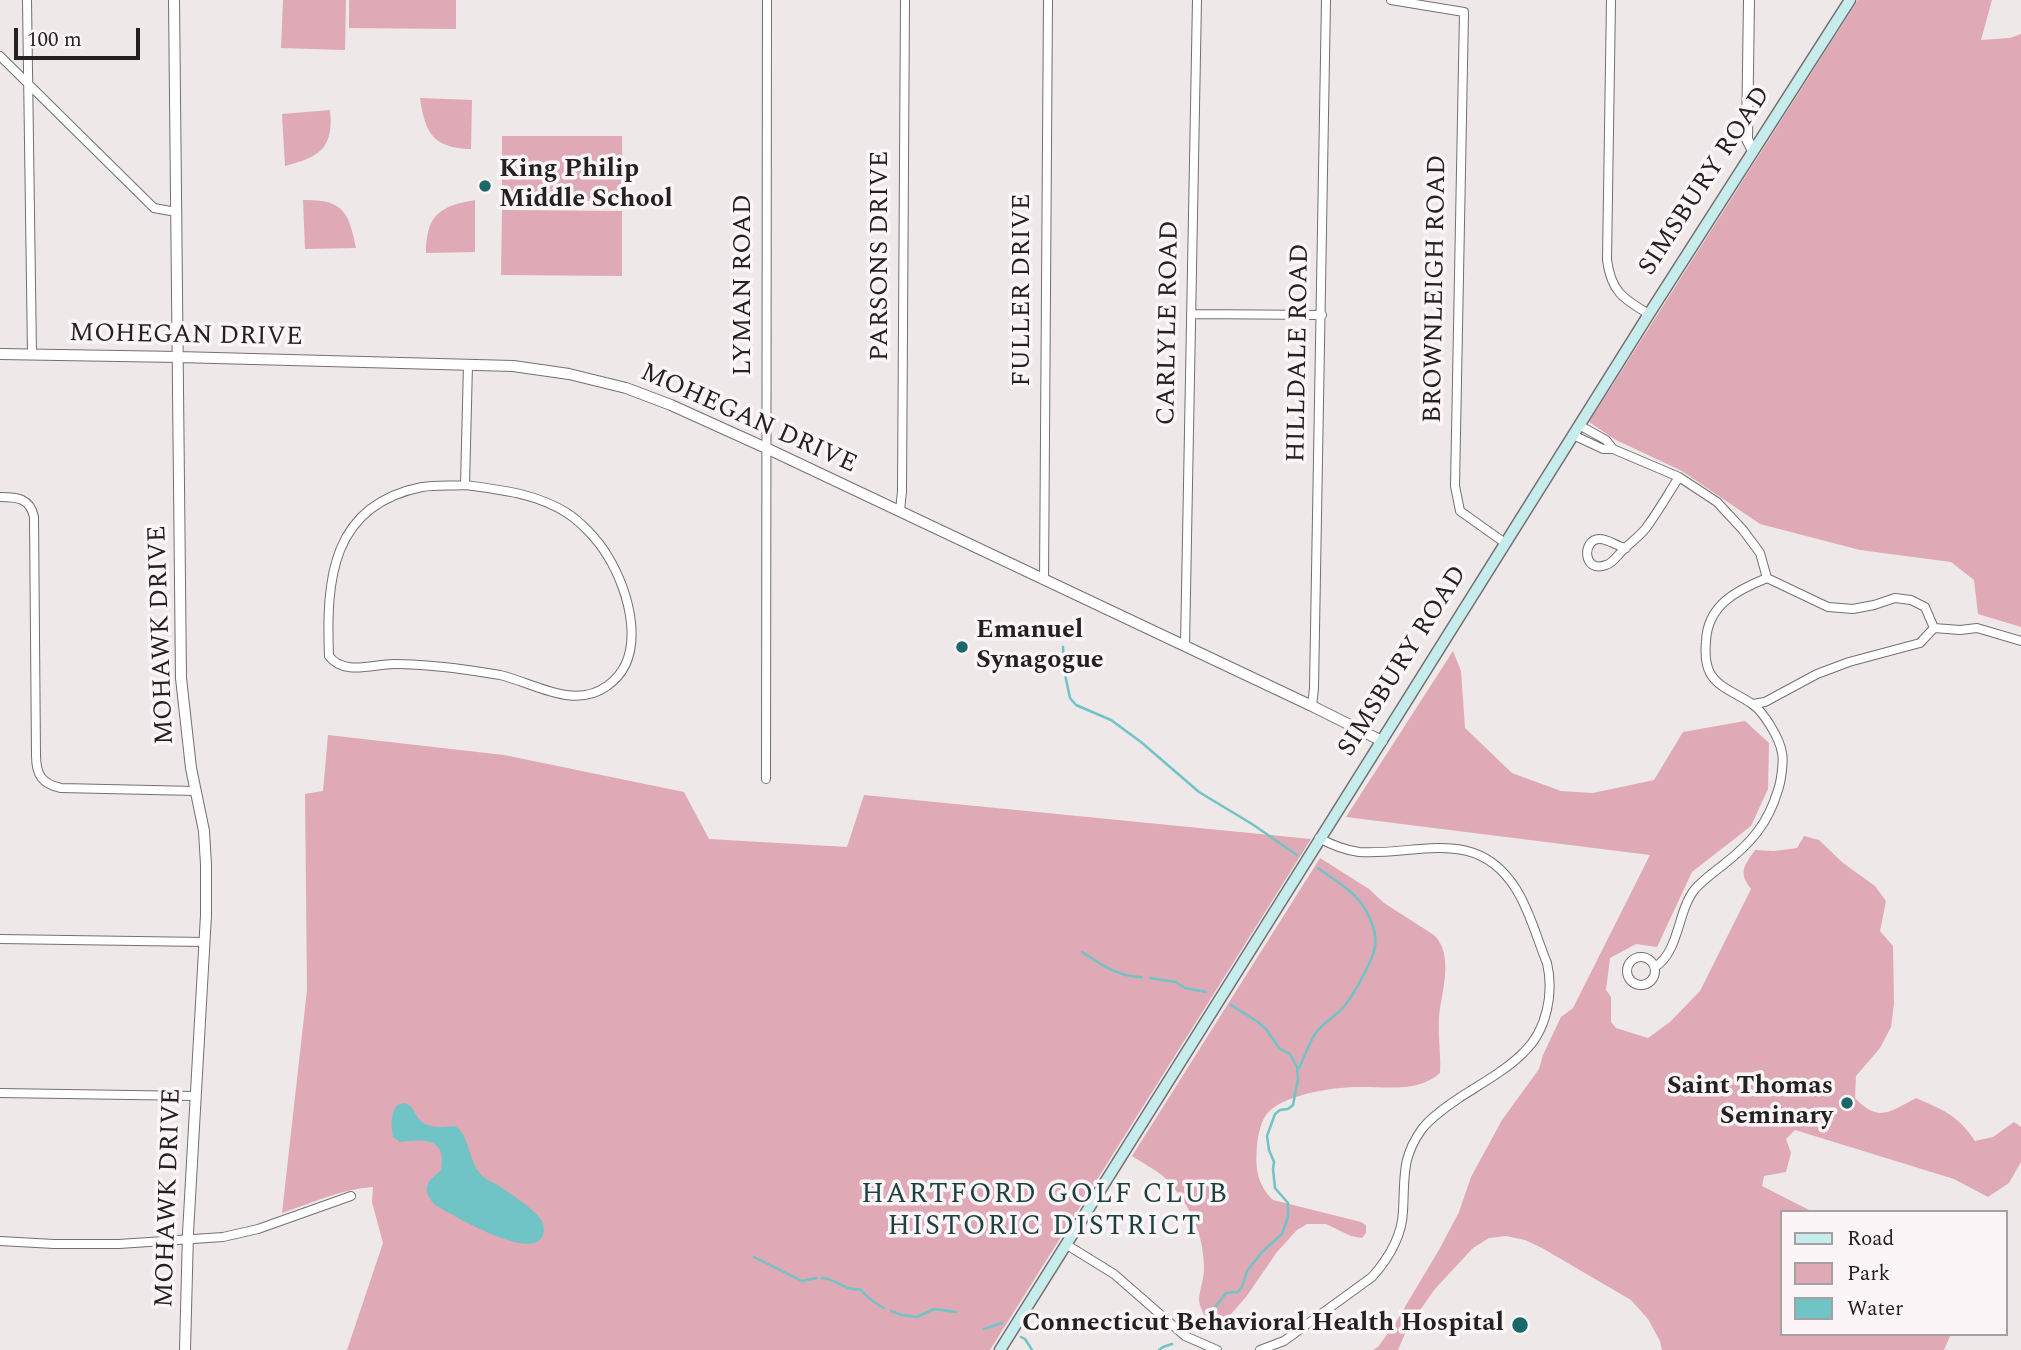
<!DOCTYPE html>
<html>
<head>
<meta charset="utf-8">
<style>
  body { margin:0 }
  #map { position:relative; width:2021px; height:1350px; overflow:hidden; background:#eee8e9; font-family:Spectral,serif }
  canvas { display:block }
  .legend { position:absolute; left:1780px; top:1210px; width:228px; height:126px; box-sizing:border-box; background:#fcf5f7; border:2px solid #a5a0a2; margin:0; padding:9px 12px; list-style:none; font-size:21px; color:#232122 }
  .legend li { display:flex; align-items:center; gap:14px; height:35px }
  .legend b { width:35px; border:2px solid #a5a0a2 }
  .scale { position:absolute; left:14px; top:28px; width:126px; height:32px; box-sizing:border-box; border:4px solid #232122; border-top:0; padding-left:9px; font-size:21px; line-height:24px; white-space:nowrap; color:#232122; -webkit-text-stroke:5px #fcf5f7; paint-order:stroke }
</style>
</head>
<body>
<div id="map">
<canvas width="2021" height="1350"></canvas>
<ul class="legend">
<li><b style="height:9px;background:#c7ecec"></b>Road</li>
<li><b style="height:19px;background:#e0a9b6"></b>Park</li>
<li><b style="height:19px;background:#70c4c6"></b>Water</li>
</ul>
<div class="scale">100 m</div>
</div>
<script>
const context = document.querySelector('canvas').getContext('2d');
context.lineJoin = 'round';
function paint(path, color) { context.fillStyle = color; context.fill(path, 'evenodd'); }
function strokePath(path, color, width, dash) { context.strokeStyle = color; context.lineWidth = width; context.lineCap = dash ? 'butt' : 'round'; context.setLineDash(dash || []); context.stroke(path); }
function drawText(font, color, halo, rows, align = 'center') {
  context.font = font + ' Spectral,serif'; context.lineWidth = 7; context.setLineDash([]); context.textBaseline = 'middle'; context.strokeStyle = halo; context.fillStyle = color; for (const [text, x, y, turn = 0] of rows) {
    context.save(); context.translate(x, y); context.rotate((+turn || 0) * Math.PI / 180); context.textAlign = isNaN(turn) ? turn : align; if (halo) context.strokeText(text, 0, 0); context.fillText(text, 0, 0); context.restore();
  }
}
paint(new Path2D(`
  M283 0H346L345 50 281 48Z
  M349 0H456V29L349 28Z
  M1858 0H1992L1981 40 2010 38 2021 34V627L1978 614 1974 580 1951 562 1860 550 1760 524 1682 471 1616 440 1589 422Z
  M420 98 472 100 471 149C433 148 425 133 420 98Z
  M330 110C334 148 320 157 285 166L282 114Z
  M502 136H622L623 201H502Z
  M303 200C343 199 349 212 356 248L305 249Z
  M475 200V252L426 253C426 215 440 206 475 200Z
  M502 210 622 211V276L501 275Z
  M1453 651 1461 671 1465 728 1512 773 1561 791 1593 793 1654 780 1683 732 1745 721 1769 743 1768 789 1751 826 1692 872 1657 947 1636 944 1610 958 1606 990 1611 997V1022L1616 1028 1648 1038 1670 1022 1700 991 1751 889C1738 872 1744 866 1755 850L1774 851 1797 848 1804 836 1819 840 1843 863 1875 886 1886 901 1880 931 1893 946 1894 1003 1891 1027 1880 1048 1856 1076 1855 1098C1879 1123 1889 1112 1916 1098 1943 1110 1958 1115 1975 1141L1993 1137 2014 1122 2021 1127V1162L2009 1183 1988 1197 1954 1179 1795 1130 1786 1139 1791 1153 1786 1172 1764 1176 1762 1186 1813 1212H1781V1334H1951L1944 1350H1662L1660 1341 1648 1319 1631 1300 1542 1248 1525 1240 1506 1236 1489 1238 1473 1248 1434 1290 1407 1329 1398 1350H1373L1378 1347 1396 1322 1440 1248 1459 1212 1471 1177 1502 1120 1539 1069 1543 1055 1561 1017 1573 1008 1650 855 1346 817Z
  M328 735 504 755 684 792 709 839 847 847 864 795 1311 839 990 1350H347L383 1243 372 1202 373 1187C341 1189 312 1203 282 1213L307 990 305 794 323 791Z
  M1320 858 1369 889 1384 903 1434 935C1455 956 1441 992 1439 1018 1438 1037 1441 1055 1440 1073 1419 1092 1389 1087 1362 1087 1338 1086 1281 1094 1266 1115 1260 1124 1258 1136 1257 1146 1255 1168 1257 1184 1273 1200L1361 1222 1366 1225V1233L1362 1238 1351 1236 1326 1224H1307L1297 1230 1277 1252 1246 1297 1225 1321 1220 1325 1210 1326C1207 1319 1200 1309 1199 1301 1199 1291 1204 1280 1204 1269 1204 1233 1189 1202 1164 1177 1155 1169 1142 1163 1132 1156Z`), '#e0a9b6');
paint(new Path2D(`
  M404 1103C415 1107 413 1112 420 1120 428 1129 444 1127 455 1126 469 1134 468 1158 479 1172 483 1178 490 1181 496 1184 508 1192 535 1209 542 1221 544 1226 545 1232 542 1237 529 1261 451 1214 435 1205 420 1188 427 1182 441 1170 447 1137 423 1139 400 1142L393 1137C391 1127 390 1115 397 1105Z`), '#70c4c6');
strokePath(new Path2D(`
  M1063 647 1064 670 1070 698 1076 705 1111 720 1141 742 1199 792 1252 824 1297 855
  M1082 952C1100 964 1120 978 1142 977
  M1150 978 1176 982 1185 988 1206 992
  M1299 1068C1305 1056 1308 1045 1315 1034 1323 1022 1337 1016 1346 1004 1355 992 1372 962 1375 947 1378 929 1365 905 1353 894 1342 884 1329 876 1318 868
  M754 1257 802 1281 817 1278
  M822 1278C837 1279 844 1291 860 1289 866 1296 876 1304 884 1308
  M891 1311 902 1315 917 1317 934 1309 956 1312
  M1195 1323 1209 1315 1226 1293 1238 1292 1242 1287 1247 1271 1262 1252 1282 1234 1288 1217V1203L1275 1188 1273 1169 1274 1162 1269 1150 1267 1136 1275 1114 1280 1110 1288 1109 1293 1105 1298 1079 1297 1067 1290 1054 1279 1048 1266 1029 1258 1022 1231 1005
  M984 1329 1002 1323
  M1021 1337 1025 1339 1032 1350
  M1159 1350 1163 1347 1172 1344`), '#70c4c6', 2.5);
const minor = new Path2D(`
  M27 0 32 354
  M1391 0 1464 12 1455 486 1460 511 1505 543
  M1611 0 1607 260C1611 291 1623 299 1649 314
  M0 56 154 208 176 212
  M1191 314 1322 315
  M1579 425 1606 440 1613 449
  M1573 435 1603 449H1613L1679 477 1717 502 1743 530 1760 553 1767 578
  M465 485C501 490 535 493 567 513 581 522 598 540 607 555 629 590 649 657 607 686 574 710 534 683 500 675 484 672 468 670 453 668 434 666 413 664 394 664 373 664 344 676 329 656 326 580 331 505 422 487 436 485 451 486 465 485Z
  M465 485 468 364
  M0 497C17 497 30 498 34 517L36 755C36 775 42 784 61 788L196 791
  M900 511 902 491 905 0
  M1626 548C1616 546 1608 539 1600 539 1582 538 1582 574 1606 565 1613 563 1617 556 1622 551 1630 543 1639 537 1646 528 1658 512 1668 494 1679 477
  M1044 580 1048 0
  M1934 628 1960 630 1977 628 2021 641
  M1185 646 1197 0
  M1312 706 1314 688 1326 0
  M766 779 767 0
  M0 939 204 942
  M1627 971a14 14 0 1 1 28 0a14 14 0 1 1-28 0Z
  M1655 967C1680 951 1677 911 1695 889 1703 880 1714 872 1723 865 1751 843 1768 824 1778 790 1781 782 1784 760 1782 753 1780 739 1764 712 1752 704 1739 694 1719 689 1710 673 1705 663 1705 652 1706 642 1707 605 1737 590 1767 578L1828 607 1853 609 1874 605 1895 598 1911 600 1925 607 1934 628 1920 643 1849 662 1817 674 1765 702 1753 704
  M0 1093 195 1096
  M0 1241 54 1244H119L223 1237 258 1229 351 1196
  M1067 1245 1114 1274 1185 1336 1217 1350
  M1260 1350 1284 1341 1372 1277C1389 1258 1402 1237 1403 1211 1405 1178 1401 1158 1422 1129 1431 1117 1446 1107 1459 1098 1479 1085 1508 1069 1524 1052 1547 1030 1554 993 1547 963 1537 939 1530 911 1516 889 1476 825 1417 856 1359 852 1344 850 1332 845 1319 838`);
const tertiary = new Path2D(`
  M174 0 181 678 191 768 204 831 206 865V915L188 1233 185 1350
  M1749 0 1747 139 1753 151
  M0 354 178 357 513 366 569 374 626 388 671 405 766 448 1312 706 1382 741`);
const secondary = new Path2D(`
  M1000 1350 1649 314 1850 0`);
strokePath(minor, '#756f71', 10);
strokePath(tertiary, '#756f71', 12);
strokePath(secondary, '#756f71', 13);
strokePath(minor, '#fff', 8);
strokePath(tertiary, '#fff', 10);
strokePath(secondary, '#c7ecec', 10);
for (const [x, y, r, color] of [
  [485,186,7,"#1a686a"],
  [962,647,7,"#1a686a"],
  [1847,1103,7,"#1a686a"],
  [1520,1325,9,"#1a686a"]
]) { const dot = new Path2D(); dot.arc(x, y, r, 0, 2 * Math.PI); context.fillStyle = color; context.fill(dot); strokePath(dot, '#fcf5f7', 2.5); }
drawText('bold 26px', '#232122', '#fcf5f7', [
  ["King Philip",499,171],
  ["Middle School",499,201],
  ["Emanuel",976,632],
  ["Synagogue",976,662],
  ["Saint Thomas",1833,1088,"right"],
  ["Seminary",1833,1118,"right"],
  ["Connecticut Behavioral Health Hospital",1504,1325,"right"]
], 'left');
drawText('26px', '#232122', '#fcf5f7', [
  ["SIMSBURY ROAD",1706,182,-57],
  ["PARSONS DRIVE",882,256,-90],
  ["LYMAN ROAD",745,285,-90],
  ["BROWNLEIGH ROAD",1437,289,-89],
  ["FULLER DRIVE",1024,290,-90],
  ["CARLYLE ROAD",1170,323,-89],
  ["MOHEGAN DRIVE",186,337,1],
  ["HILLDALE ROAD",1300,353,-89],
  ["MOHEGAN DRIVE",748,420,24],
  ["MOHAWK DRIVE",163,635,-92],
  ["SIMSBURY ROAD",1404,662,-58],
  ["MOHAWK DRIVE",170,1198,-88]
]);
context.letterSpacing = '2px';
drawText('28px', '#1c3f3f', '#fcf5f7', [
  ["HARTFORD GOLF CLUB",1045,1197],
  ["HISTORIC DISTRICT",1045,1229]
]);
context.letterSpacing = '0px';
</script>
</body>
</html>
